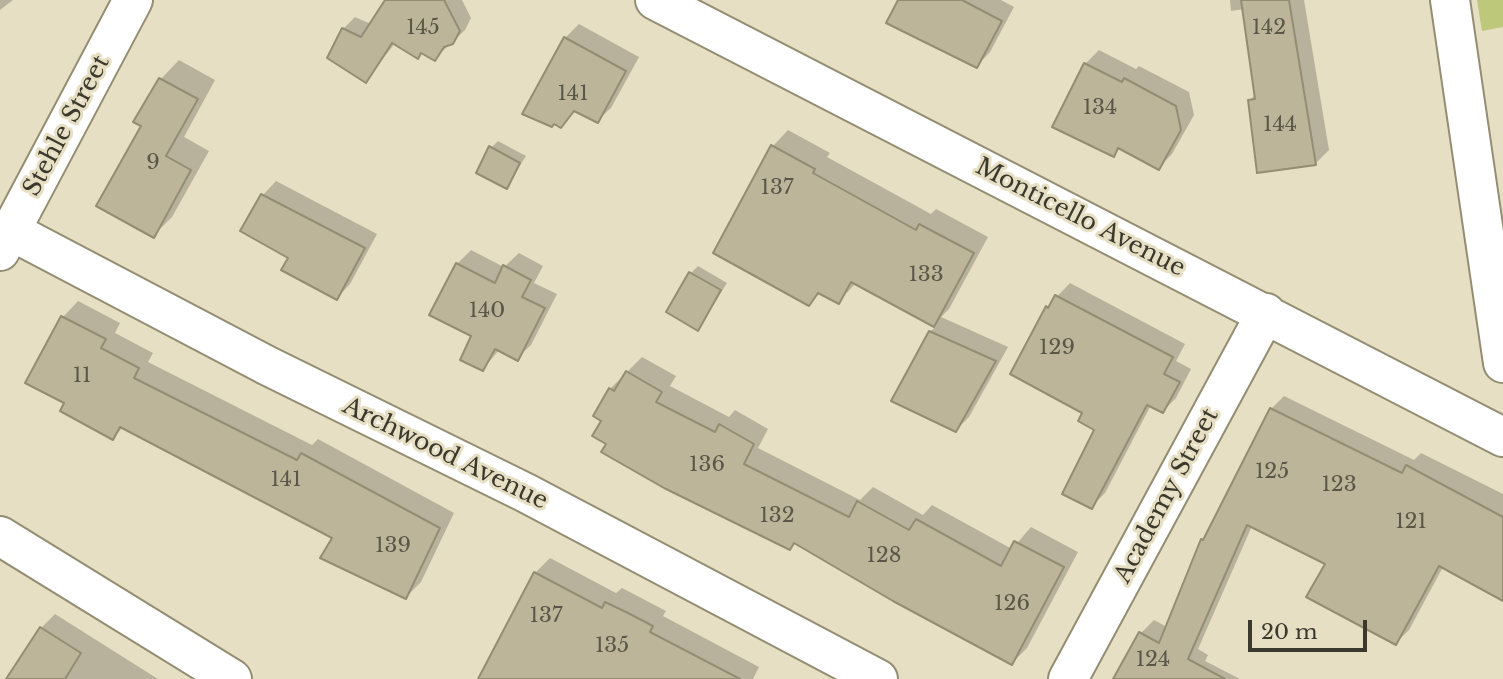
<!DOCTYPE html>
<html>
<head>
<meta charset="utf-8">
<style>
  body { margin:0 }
  #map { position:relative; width:1503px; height:679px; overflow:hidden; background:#e6dfc3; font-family:"Libre Baskerville",serif }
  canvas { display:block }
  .scale { position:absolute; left:1248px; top:620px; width:119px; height:32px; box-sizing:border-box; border:4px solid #3b382d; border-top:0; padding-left:9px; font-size:21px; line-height:24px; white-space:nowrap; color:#3b382d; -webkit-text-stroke:5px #e6dfc3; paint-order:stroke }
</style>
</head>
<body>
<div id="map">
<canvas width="1503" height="679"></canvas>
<div class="scale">20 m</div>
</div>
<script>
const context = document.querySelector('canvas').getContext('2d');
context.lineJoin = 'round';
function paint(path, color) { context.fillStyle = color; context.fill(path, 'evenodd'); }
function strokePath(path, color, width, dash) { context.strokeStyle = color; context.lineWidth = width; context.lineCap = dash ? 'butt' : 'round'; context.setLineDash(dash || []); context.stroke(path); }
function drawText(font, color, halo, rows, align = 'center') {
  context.font = font + ' "Libre Baskerville",serif'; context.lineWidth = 6; context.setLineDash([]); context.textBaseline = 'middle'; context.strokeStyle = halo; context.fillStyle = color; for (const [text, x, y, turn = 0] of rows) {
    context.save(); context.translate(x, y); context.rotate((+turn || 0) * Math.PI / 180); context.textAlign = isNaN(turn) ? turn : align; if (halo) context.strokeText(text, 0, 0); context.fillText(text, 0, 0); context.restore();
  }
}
paint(new Path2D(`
  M1477 0H1503V27L1482 31Z`), '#bec87b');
paint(new Path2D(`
  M0 0H13L0 10Z
  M386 0H462L471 18 465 30 434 59 395 43 366 81 343 29 355 17 371 24Z
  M898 0H1001L1014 7 990 52 977 66 888 22Z
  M1230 0H1304L1329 150 1315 164 1249 101 1256 94 1244 9 1231 11Z
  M579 24 639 57 611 108 597 121 576 110 561 126 554 122 565 38Z
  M1099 50 1136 69 1139 66 1189 92 1194 115 1172 154 1158 168 1121 147 1113 155 1085 64Z
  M179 60 215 80 184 137 209 151 172 217 153 236 144 125 161 79Z
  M788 130 830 153 827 157 931 214 936 209 988 237 949 309 941 317 1008 347 969 417 956 430 930 332 936 326 856 283 838 302 820 293 809 304 773 146Z
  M498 141 526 156 506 187 491 148Z
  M276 181 377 234 350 284 337 298 290 257 243 231 263 195Z
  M471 250 504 267 519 253 543 266 534 283 557 294 531 345 517 358 500 349 483 369 457 264Z
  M698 266 727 283 698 329 691 273Z
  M1070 283 1185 344 1176 361 1191 369 1176 398 1163 411 1151 405 1105 493 1091 507 1097 429 1085 412 1047 307Z
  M78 301 120 323 115 333 153 353 148 362 312 445 318 439 454 513 421 582 406 597 334 537 123 427 113 438 66 402 28 382 63 317Z
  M642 357 676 376 670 386 729 417 735 410 768 429 758 448 860 500 873 487 923 515 932 505 1012 549 1031 527 1078 552 1027 648 1012 663 796 542 790 548 608 443 604 420 610 389Z
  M1284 396 1414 460 1421 453 1503 494V599L1443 567 1409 630 1396 643 1327 563 1252 526 1198 649 1208 655 1205 661 1240 679H1115L1141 633 1154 620 1167 627 1203 540 1208 534 1271 409Z
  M550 558 616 593 622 588 666 611 663 616 759 667 753 679H495L535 573Z
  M55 614 158 679H8L41 628Z`), '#0003');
const building = new Path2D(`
  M385 0H444L460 31 453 44 444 47 435 61 421 53 418 59 392 43 366 83 327 58 342 28 361 37Z
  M898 0H962L1002 21 977 68 886 23Z
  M1241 0H1289L1316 165 1257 173 1248 100 1255 99Z
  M564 37 626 71 598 123 574 111 561 128 554 124 552 127 522 114Z
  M1084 63 1122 82 1124 78 1176 106 1181 130 1159 170 1118 148 1114 157 1052 127Z
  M159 78 198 99 166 156 191 170 154 238 96 206 141 126 133 122Z
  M771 145 815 169 813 173 916 230 919 224 974 253 934 327 851 282 839 304 818 293 809 306 713 253Z
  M489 146 520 163 507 189 476 173Z
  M261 194 365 248 337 300 281 270 288 258 240 231Z
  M456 263 495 283 503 265 531 280 522 297 545 308 518 361 495 349 483 371 460 360 471 336 429 315Z
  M689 272 721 290 698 331 666 312Z
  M1055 295 1173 357 1164 374 1180 382 1163 413 1147 405 1092 509 1062 494 1094 430 1078 421 1082 413 1010 374 1046 306 1048 308Z
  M61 316 106 339 101 348 139 368 134 378 297 460 301 453 440 528 406 599 320 558 332 538 120 427 113 440 60 411 64 403 25 383Z
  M929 331 996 361 956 432 891 401Z
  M626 371 662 392 656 402 715 432 719 424 754 444 744 464 849 517 857 501 909 530 916 519 1001 566 1014 541 1064 567 1012 665 893 601 794 543 790 550 664 488 601 452 606 444 592 436 601 421 593 416 609 388 614 391Z
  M1270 408 1402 473 1406 465 1503 517V601L1439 566 1396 645 1306 597 1325 564 1247 525 1188 659 1225 679H1113L1139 632 1159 643 1201 539 1203 540Z
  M534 572 602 608 605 602 626 612 653 626 650 632 740 679H478Z
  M40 627 81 653 65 679H6Z`);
paint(building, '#bcb59a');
strokePath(building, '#938d73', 2);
const minor = new Path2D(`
  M655 0 1503 437
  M1450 0 1503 363
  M11 231 268 366 526 493 878 679
  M0 251 133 0
  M0 536 232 679
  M1068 679 1266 313`);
strokePath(minor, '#938d73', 42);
strokePath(minor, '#fff', 38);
drawText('21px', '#5b5748', null, [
  ["145",423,28],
  ["142",1269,28],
  ["141",573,94],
  ["134",1100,108],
  ["144",1280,125],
  ["9",153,163],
  ["137",777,188],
  ["133",926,275],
  ["140",487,311],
  ["129",1057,348],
  ["11",82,376],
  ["136",707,465],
  ["125",1272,472],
  ["141",286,480],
  ["123",1339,485],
  ["132",777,516],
  ["121",1411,522],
  ["139",393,546],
  ["128",884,556],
  ["126",1012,604],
  ["137",546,616],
  ["135",612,646],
  ["124",1153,660]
]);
drawText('24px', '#3b382d', '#e6dfc3', [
  ["Stehle Street",67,126,-62],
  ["Monticello Avenue",1080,218,27],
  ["Archwood Avenue",445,454,26],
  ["Academy Street",1167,496,-62]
]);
</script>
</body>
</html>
